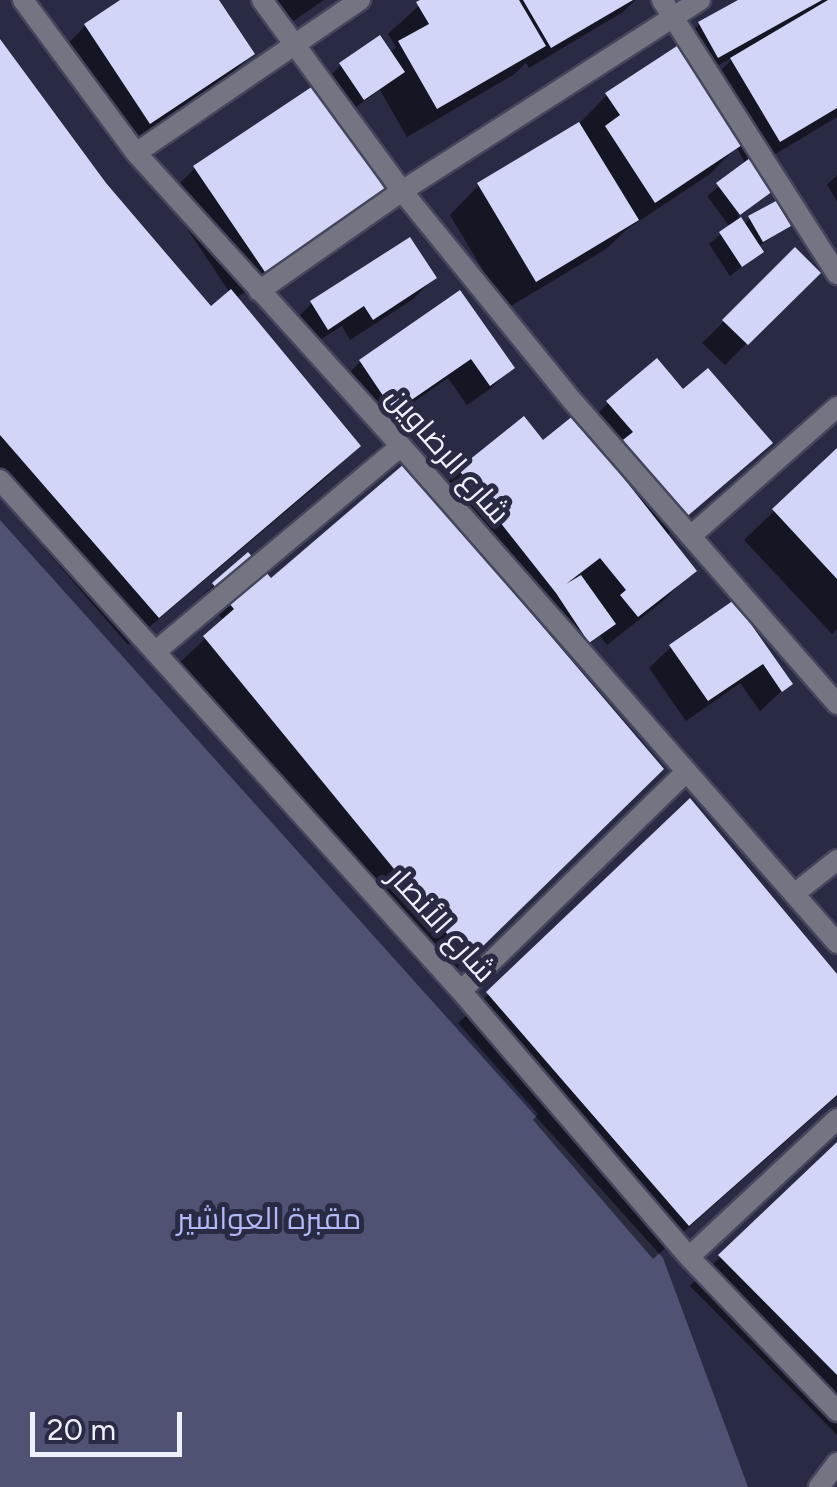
<!DOCTYPE html>
<html>
<head>
<meta charset="utf-8">
<style>
  body { margin:0 }
  #map { position:relative; width:837px; height:1487px; overflow:hidden; background:#292a43; font-family:Figtree,sans-serif }
  canvas { display:block }
  .scale { position:absolute; left:30px; top:1412px; width:152px; height:45px; box-sizing:border-box; border:5px solid #eff0fe; border-top:0; padding-left:12px; font-size:30px; line-height:35px; white-space:nowrap; color:#eff0fe; -webkit-text-stroke:8px #292a43; paint-order:stroke }
</style>
</head>
<body>
<div id="map">
<canvas width="837" height="1487"></canvas>
<div class="scale">20 m</div>
</div>
<script>
const context = document.querySelector('canvas').getContext('2d');
context.lineJoin = 'round';
function paint(path, color) { context.fillStyle = color; context.fill(path, 'evenodd'); }
function strokePath(path, color, width, dash) { context.strokeStyle = color; context.lineWidth = width; context.lineCap = dash ? 'butt' : 'round'; context.setLineDash(dash || []); context.stroke(path); }
function drawText(font, color, halo, rows, align = 'center') {
  context.font = font + ' Figtree,Cairo,sans-serif'; context.lineWidth = 10; context.setLineDash([]); context.textBaseline = 'middle'; context.strokeStyle = halo; context.fillStyle = color; for (const [text, x, y, turn = 0] of rows) {
    context.save(); context.translate(x, y); context.rotate((+turn || 0) * Math.PI / 180); context.textAlign = isNaN(turn) ? turn : align; if (halo) context.strokeText(text, 0, 0); context.fillText(text, 0, 0); context.restore();
  }
}
paint(new Path2D(`
  M0 520 663 1258 748 1487H0Z`), '#505274');
paint(new Path2D(`
  M125 0H216L252 54 222 83 120 151 56 56 85 26Z
  M256 0H324L277 32Z
  M425 0H635L623 12 529 68 526 63 513 75 407 137 380 90 353 109 330 76 341 65 389 54 396 47 388 34Z
  M743 0H837V117L754 167 770 190 738 216 744 225 750 218 788 225 758 247 761 251 730 276 709 244 730 227 707 196 746 164 736 147 710 174 627 229 606 249 506 309 450 215 479 185 578 125 607 95 679 48 699 24ZM732 58V59L703 89 695 78Z
  M0 43 104 185 210 309 230 293 166 197 195 168 383 190 354 220 236 298 358 446 329 475 128 645 0 497Z
  M837 175V201L827 185Z
  M795 251 817 273 725 365 702 343Z
  M434 278 412 300 350 340 342 326 305 349 290 325 312 303Z
  M459 293 512 368 490 389 467 405 448 378 372 431 339 383 360 362Z
  M683 393 769 443 666 536 693 570 664 600 607 645 600 636 577 652 544 605 530 616 660 769 450 975 420 965 175 667 224 621 203 595 214 585 255 589 430 499 459 471 582 429 608 403Z
  M837 451V629L832 634 744 540Z
  M733 603 789 684 760 711 740 683 686 721 649 668 671 647Z
  M690 802 837 979V1096L653 1259 533 1120 538 1114 458 1023Z
  M837 1145V1435L690 1286Z`), '#0007');
paint(new Path2D(`
  M120 0H219L255 54 150 124 84 24Z
  M420 0H519L546 46 437 109 398 41 429 24 416 2Z
  M523 0H633L551 48Z
  M738 0H822L718 58 698 22Z
  M828 0H837V108L780 142 730 58Z
  M380 35 405 72 364 100 339 63Z
  M0 39 106 183 211 306 231 289 361 446 159 618 0 435Z
  M677 46 742 145 655 203 605 126 620 115 605 93Z
  M316 84 386 191 265 272 193 166Z
  M579 122 639 220 536 282 477 183Z
  M750 158 773 191 740 215 716 183Z
  M776 201 791 226 763 242 748 216Z
  M741 217 764 252 742 267 719 232Z
  M410 237 437 278 373 320 364 306 328 330 310 301Z
  M795 247 821 273 748 345 722 320Z
  M460 290 515 368 490 386 471 359 394 412 359 360Z
  M657 358 683 389 708 368 773 443 684 519 619 443 633 432 606 401Z
  M574 415 697 571 638 617 620 595 626 590 600 558 566 584 581 575 616 624 589 643 556 593 458 469 524 416 543 440Z
  M837 448V579L772 509Z
  M404 464 664 769 482 947 449 936 203 636 234 609 212 583 248 552 271 578Z
  M734 600 793 684 782 692 763 664 708 701 669 645Z
  M690 798 837 974V1095L689 1226 486 992Z
  M837 1142V1375L718 1255Z`), '#d2d5f8');
const minor = new Path2D(`
  M23 0 136 153 401 446 837 943
  M262 0 402 191 570 398 837 704
  M662 0 837 274
  M136 153 360 0
  M259 291 402 191 700 0
  M0 480 461 991 689 1257 837 1411
  M692 535 837 407
  M155 652 401 446
  M794 894 837 860
  M461 991 685 773
  M689 1257 837 1119
  M819 1487 837 1463`);
strokePath(minor, '#45465d', 25);
strokePath(minor, '#737582', 20);
drawText('30px', '#eff0fe', '#292a43', [
  ["شارع الرضاوين",447,456,49],
  ["شارع الأنصار",441,925,48]
]);
drawText('30px', '#b3b8f6', '#292a43', [
  ["مقبرة العواشير",269,1220]
]);
</script>
</body>
</html>
